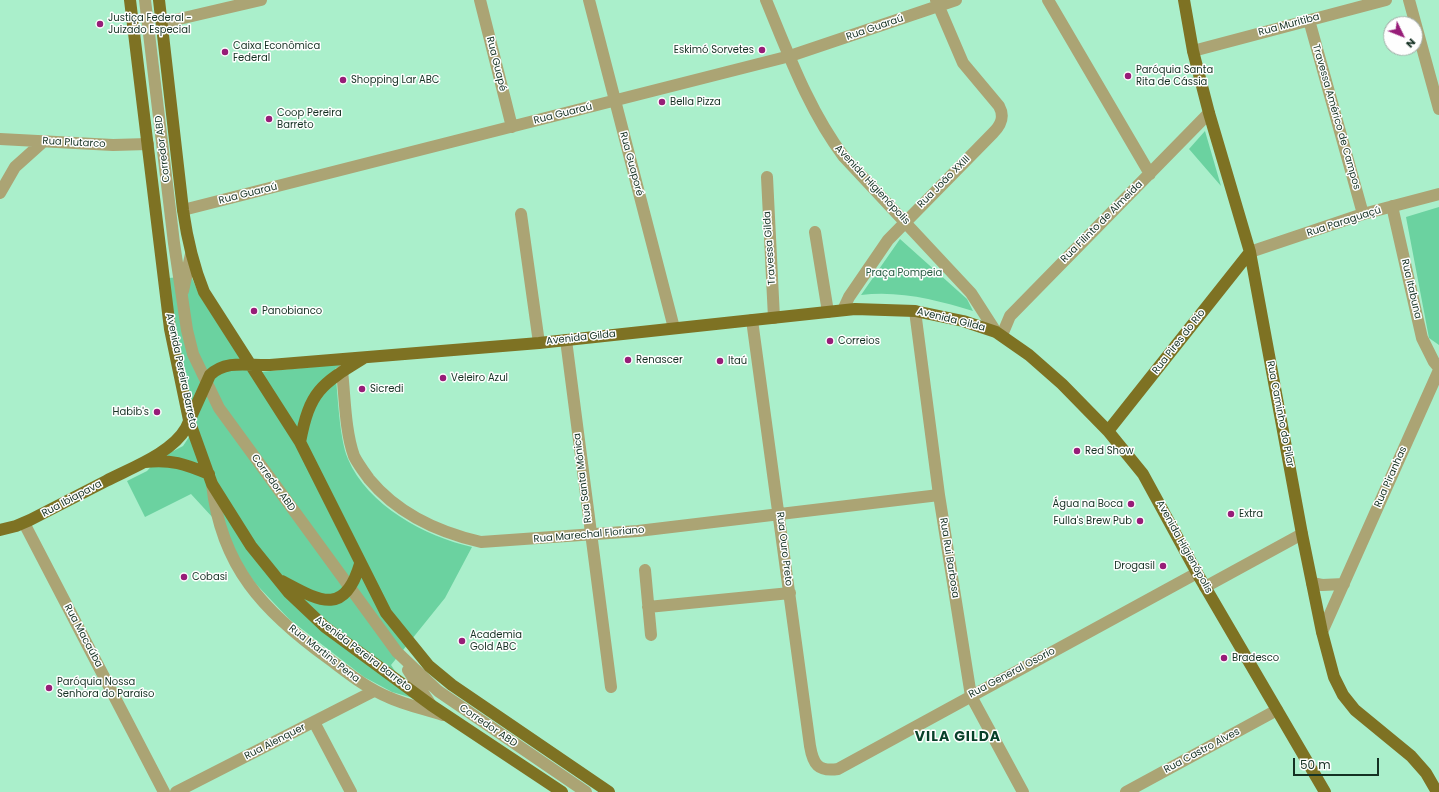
<!DOCTYPE html>
<html>
<head>
<meta charset="utf-8">
<style>
  body { margin:0 }
  #map { position:relative; width:1439px; height:792px; overflow:hidden; background:#aaefcb; font-family:Poppins,sans-serif }
  canvas { display:block }
  .north { position:absolute; left:1383px; top:16px; width:40px; height:40px; box-sizing:border-box; background:#fefefe; border:1px solid #a1aca6; border-radius:50%; rotate:133deg; font-size:11px; font-weight:700; line-height:16px; text-align:center; color:#153123 }
  .north::after { content:''; display:block; margin:auto; width:14px; height:18px; background:#971d78; clip-path:polygon(50% 0,100% 100%,50% 72%,0 100%) }
  .scale { position:absolute; left:1293px; top:758px; width:86px; height:18px; box-sizing:border-box; border:2px solid #153123; border-top:0; padding-left:5px; font-size:12px; line-height:14px; white-space:nowrap; color:#153123; -webkit-text-stroke:3px #fefefe; paint-order:stroke }
</style>
</head>
<body>
<div id="map">
<canvas width="1439" height="792"></canvas>
<div class="north">N</div>
<div class="scale">50 m</div>
</div>
<script>
const context = document.querySelector('canvas').getContext('2d');
context.lineJoin = 'round';
function paint(path, color) { context.fillStyle = color; context.fill(path, 'evenodd'); }
function strokePath(path, color, width, dash) { context.strokeStyle = color; context.lineWidth = width; context.lineCap = dash ? 'butt' : 'round'; context.setLineDash(dash || []); context.stroke(path); }
function drawText(font, color, halo, rows, align = 'center') {
  context.font = font + ' Poppins,sans-serif'; context.lineWidth = 3; context.setLineDash([]); context.textBaseline = 'middle'; context.strokeStyle = halo; context.fillStyle = color; for (const [text, x, y, turn = 0] of rows) {
    context.save(); context.translate(x, y); context.rotate((+turn || 0) * Math.PI / 180); context.textAlign = isNaN(turn) ? turn : align; if (halo) context.strokeText(text, 0, 0); context.fillText(text, 0, 0); context.restore();
  }
}
paint(new Path2D(`
  M1205 131 1221 186 1189 149Z
  M1439 207V345L1429 338 1406 217Z
  M900 239 967 299 973 311C938 300 898 290 861 295Z
  M191 276 200 296 250 373 343 364 335 369C338 394 339 438 348 459 367 505 426 537 472 547L445 598 391 665 413 698 392 692 364 677 289 619 255 583 243 566 225 531 191 494 145 517 127 481 147 471 158 459 183 446 189 437 169 278Z`), '#6bd2a0');
strokePath(new Path2D(`
  M145 0 174 243 187 330 193 354 219 408 397 652 438 691 586 792
  M480 0 512 127
  M589 0 674 328
  M766 0C788 53 809 111 844 157L971 293 996 332
  M1048 0 1150 174
  M1409 0 1439 109
  M1309 20 1363 214
  M162 23 261 0
  M1193 51 1386 0
  M0 139 113 145 148 144
  M767 177 774 318
  M0 193 15 167 44 141
  M1392 206 1422 338 1434 362 1439 368
  M183 210 790 56 956 0
  M521 214 539 343
  M815 232 828 312
  M1250 252 1363 214 1439 194
  M183 291 191 254
  M843 310 849 297 888 240 993 133C1001 125 1005 117 999 106L963 63 936 0
  M915 311 939 495 971 696 1023 792
  M752 320 810 746C813 764 818 772 838 769L1197 573
  M1002 335 1010 316 1209 113
  M566 340 611 687
  M342 371C345 397 345 431 354 456 358 464 364 472 369 479 398 514 437 532 481 542L638 531 939 495
  M212 484C221 567 264 612 329 659 348 673 366 688 388 697 405 705 425 709 443 715
  M24 523 164 792
  M645 570 651 635
  M1312 583 1322 585 1344 584
  M1205 587 1302 534
  M648 607 790 593
  M1322 632 1439 370
  M408 670 431 705
  M314 722 351 792
  M176 792 374 691
  M1126 792 1277 710`), '#aba474', 12);
strokePath(new Path2D(`
  M130 0 170 329 189 420 212 484 251 546 289 593 325 627 431 705 562 792
  M159 0 183 210C187 238 193 265 204 292L300 442 386 613 429 666 452 685 609 792
  M1184 0 1193 51 1209 113 1250 252 1302 534 1322 632 1334 677 1343 695 1355 710 1411 756 1426 773 1437 792
  M1108 431 1250 252
  M300 442C310 391 320 385 364 358
  M145 462C171 459 185 464 209 474
  M0 530 16 526 30 520C55 507 81 494 106 481 131 468 172 453 186 428L210 375C226 359 250 366 270 365L539 343 855 309 915 311 963 321 996 332 1029 355 1062 384 1108 431 1143 474 1197 573 1325 792
  M282 581C318 600 344 618 360 564`), '#7e7223', 12);
for (const [x, y, r, color] of [
  [100,24,4,"#971d78"],
  [762,50,4,"#971d78"],
  [225,52,4,"#971d78"],
  [1128,76,4,"#971d78"],
  [343,80,4,"#971d78"],
  [662,102,4,"#971d78"],
  [269,119,4,"#971d78"],
  [254,311,4,"#971d78"],
  [830,341,4,"#971d78"],
  [628,360,4,"#971d78"],
  [720,361,4,"#971d78"],
  [443,378,4,"#971d78"],
  [362,389,4,"#971d78"],
  [157,412,4,"#971d78"],
  [1077,451,4,"#971d78"],
  [1131,504,4,"#971d78"],
  [1231,514,4,"#971d78"],
  [1140,521,4,"#971d78"],
  [1163,566,4,"#971d78"],
  [184,577,4,"#971d78"],
  [462,641,4,"#971d78"],
  [1224,658,4,"#971d78"],
  [49,688,4,"#971d78"]
]) { const dot = new Path2D(); dot.arc(x, y, r, 0, 2 * Math.PI); context.fillStyle = color; context.fill(dot); strokePath(dot, '#fefefe', 1.5); }
drawText('10px', '#153123', '#fefefe', [
  ["Justiça Federal -",108,18],
  ["Juizado Especial",108,30],
  ["Caixa Econômica",233,46],
  ["Federal",233,58],
  ["Eskimó Sorvetes",754,50,"right"],
  ["Paróquia Santa",1136,70],
  ["Rita de Cássia",1136,82],
  ["Shopping Lar ABC",351,80],
  ["Bella Pizza",670,102],
  ["Coop Pereira",277,113],
  ["Barreto",277,125],
  ["Panobianco",262,311],
  ["Correios",838,341],
  ["Renascer",636,360],
  ["Itaú",728,361],
  ["Veleiro Azul",451,378],
  ["Sicredi",370,389],
  ["Habib's",149,412,"right"],
  ["Red Show",1085,451],
  ["Água na Boca",1123,504,"right"],
  ["Extra",1239,514],
  ["Fulla's Brew Pub",1132,521,"right"],
  ["Drogasil",1155,566,"right"],
  ["Cobasi",192,577],
  ["Academia",470,635],
  ["Gold ABC",470,647],
  ["Bradesco",1232,658],
  ["Paróquia Nossa",57,682],
  ["Senhora do Paraíso",57,694]
], 'left');
drawText('10px', '#153123', '#fefefe', [
  ["Rua Muritiba",1289,25,-15],
  ["Rua Guaraú",875,28,-19],
  ["Rua Guapé",496,64,76],
  ["Rua Guaraú",563,114,-14],
  ["Travessa Américo de Campos",1336,117,74],
  ["Rua Plutarco",74,143,3],
  ["Corredor ABD",163,149,-97],
  ["Rua Guaporé",631,164,75],
  ["Rua João XXIII",944,182,-45],
  ["Avenida Higienópolis",872,185,47],
  ["Rua Guaraú",248,194,-14],
  ["Rua Filinto de Almeida",1102,222,-45],
  ["Rua Paraguaçú",1344,222,-18],
  ["Travessa Gilda",770,248,-94],
  ["Rua Itabuna",1411,289,77],
  ["Avenida Gilda",951,320,14],
  ["Avenida Gilda",581,338,-6],
  ["Rua Pires do Rio",1179,342,-52],
  ["Avenida Pereira Barreto",181,371,78],
  ["Rua Caminho do Pilar",1280,414,79],
  ["Rua Piranhas",1391,477,-66],
  ["Rua Santa Mônica",583,478,-97],
  ["Corredor ABD",273,483,54],
  ["Rua Ibiapava",72,499,-28],
  ["Rua Marechal Floriano",589,535,-5],
  ["Avenida Higienópolis",1184,547,61],
  ["Rua Ouro Preto",784,549,83],
  ["Rua Rui Barbosa",949,558,81],
  ["Rua Macaúba",83,636,62],
  ["Rua Martins Pena",324,654,38],
  ["Avenida Pereira Barreto",363,654,37],
  ["Rua General Osorio",1012,673,-28],
  ["Corredor ABD",488,726,34],
  ["Rua Alenquer",275,742,-27],
  ["Rua Castro Alves",1202,751,-28]
]);
drawText('10px', '#285c43', '#fefefe', [
  ["Praça Pompeia",904,273]
]);
context.letterSpacing = '1px';
drawText('bold 14px', '#074029', '#fefefe', [
  ["VILA GILDA",958,737]
]);
context.letterSpacing = '0px';
</script>
</body>
</html>
